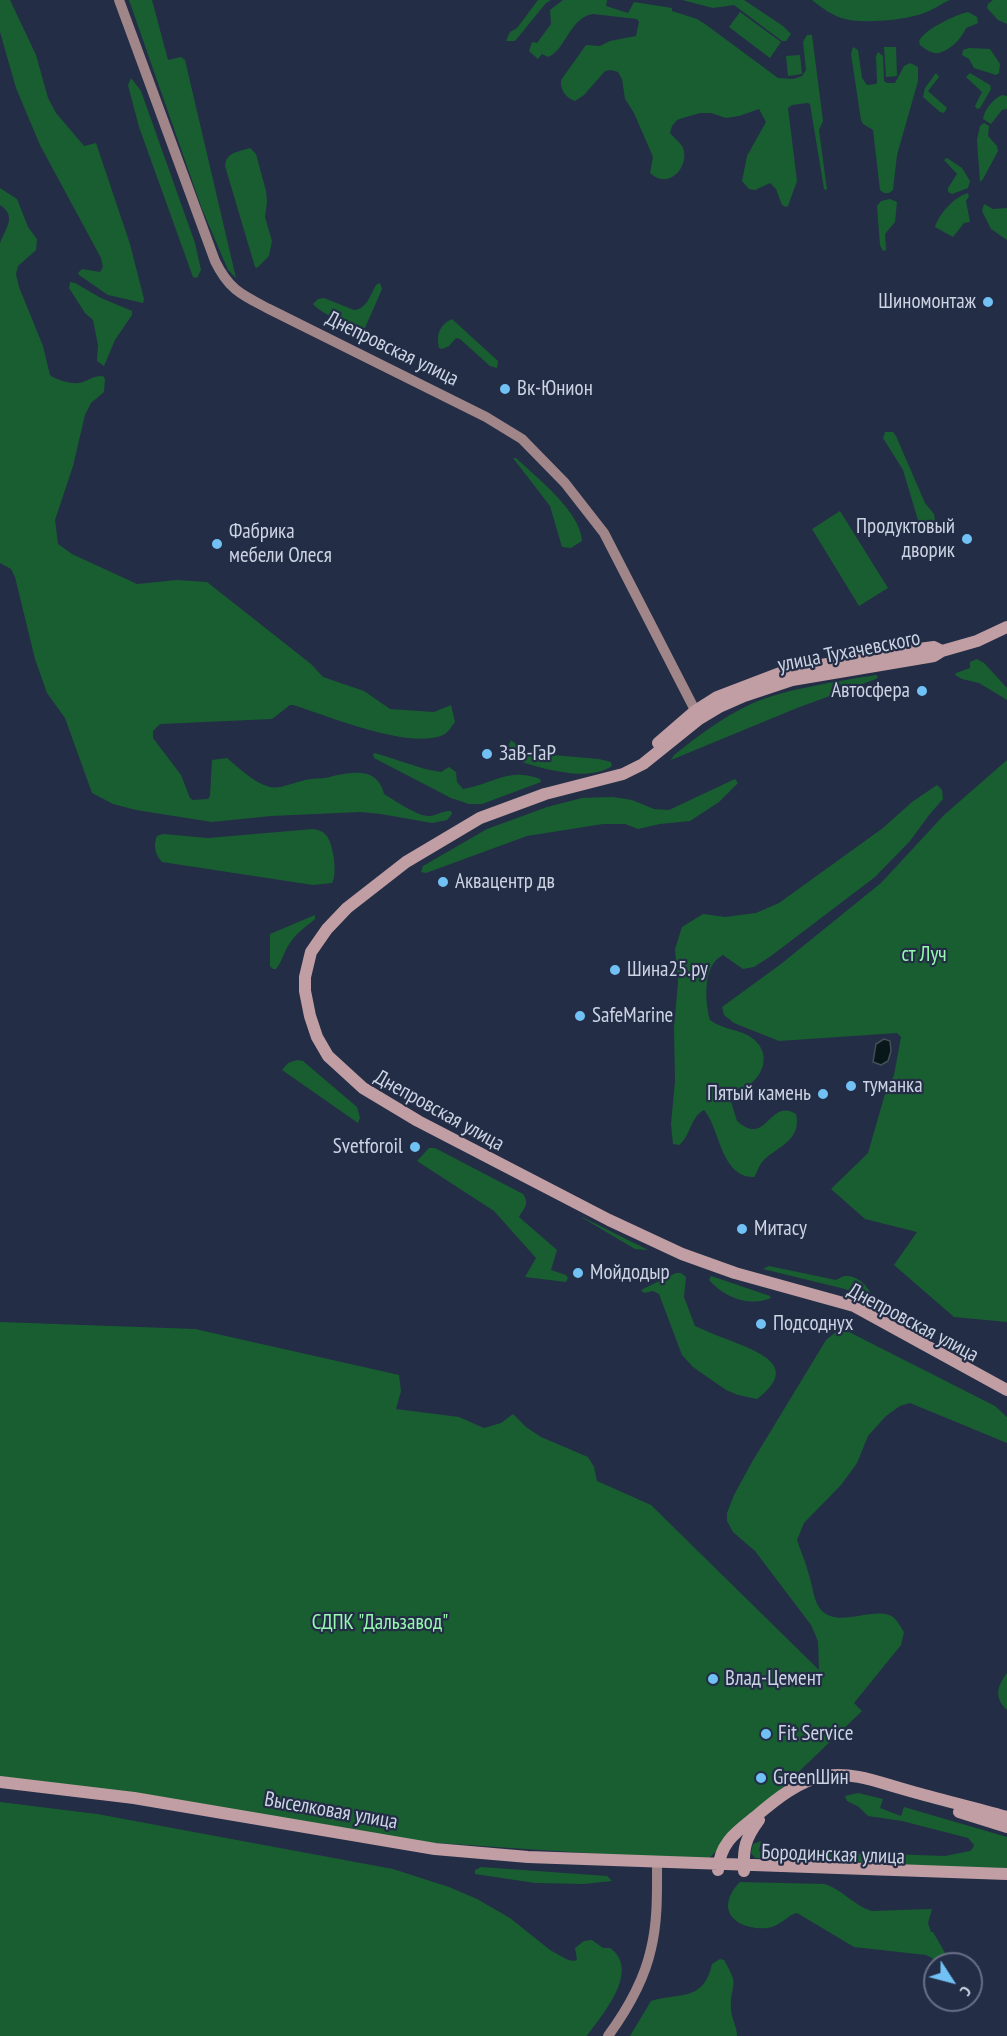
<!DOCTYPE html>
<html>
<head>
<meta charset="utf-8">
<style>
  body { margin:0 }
  #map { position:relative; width:1007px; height:2036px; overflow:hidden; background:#232d46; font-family:"PT Sans Narrow",sans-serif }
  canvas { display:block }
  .north { position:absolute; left:923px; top:1952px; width:60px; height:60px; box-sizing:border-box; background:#232d46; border:2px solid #676f85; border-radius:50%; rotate:126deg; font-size:16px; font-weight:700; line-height:24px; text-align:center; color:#ccd3e3 }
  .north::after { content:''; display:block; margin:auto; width:21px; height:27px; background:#71c1f4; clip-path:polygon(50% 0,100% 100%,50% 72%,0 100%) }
</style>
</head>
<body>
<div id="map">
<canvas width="1007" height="2036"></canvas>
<div class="north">С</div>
</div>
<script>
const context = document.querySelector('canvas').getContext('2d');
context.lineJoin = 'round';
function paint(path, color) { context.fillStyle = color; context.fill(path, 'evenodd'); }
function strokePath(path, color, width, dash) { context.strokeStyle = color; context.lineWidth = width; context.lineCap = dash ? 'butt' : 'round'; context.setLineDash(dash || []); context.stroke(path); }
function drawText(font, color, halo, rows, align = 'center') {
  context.font = font + ' "PT Sans Narrow",sans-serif'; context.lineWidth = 4.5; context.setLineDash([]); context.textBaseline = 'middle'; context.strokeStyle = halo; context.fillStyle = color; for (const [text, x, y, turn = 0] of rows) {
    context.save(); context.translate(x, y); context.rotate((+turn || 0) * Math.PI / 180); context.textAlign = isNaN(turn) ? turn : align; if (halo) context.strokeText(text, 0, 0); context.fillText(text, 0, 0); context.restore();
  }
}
paint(new Path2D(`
  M0 0H10L36 55 48 98 56 113 84 146 96 143 130 244 144 299 143 303 108 295 79 275 78 273 82 269 100 272 103 267 101 258 40 145 16 88 0 32Z
  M129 0H152L168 60 181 57 185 60 236 278 228 270 202 209Z
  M538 0H551L546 3 515 41H506L510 32 517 28Z
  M563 0H607L606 6 628 13 634 2 672 8V11L697 19 705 24 778 78 793 79 802 76 806 70 803 42 807 35H812L823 121 819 130 827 190 824 189 810 104 807 103 792 105 788 108 797 181 788 206 786 207 782 205 776 189 770 183 755 190 749 189 742 181 747 156 766 122 759 109 739 116 726 118 711 113H700L683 118 677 120 672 126 670 133C674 138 681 143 683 148 690 166 669 191 650 173L653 157 634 113 625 99 622 79 618 72 611 70 605 71 584 95 575 101C566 98 560 90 561 80L586 45 600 46 610 41 636 36 639 22 637 19 593 14C569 18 566 50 548 57L542 54 538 59 529 51 532 42 537 43 551 24 550 10Z
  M682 0H744L783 26 791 34 786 41H782L734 5 713 8Z
  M812 0H950C941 4 933 10 924 13 906 20 864 24 845 19 833 16 822 8 812 0Z
  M993 0H1007V24L998 20 987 8 988 4Z
  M740 12 781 42 770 58 729 27Z
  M968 12 977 17 978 23 966 28C962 38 950 51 938 53 932 54 925 49 920 45L919 41C925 29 955 15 968 12Z
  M853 47 858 50 862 78 867 85 876 84 877 82 876 56 878 52 883 56 884 81 887 83H895L904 66 910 63 918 67V81L897 155 893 190 889 193H884L880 190 873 130 863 124 861 120 851 54Z
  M884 47H896L897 76 886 77Z
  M969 48 990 49 1000 64 999 73 996 75 974 68 969 59 962 55 963 50Z
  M800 55 802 74 788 76 786 56Z
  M936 73 939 77 928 91 947 108 944 113 940 112 923 97 925 88Z
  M970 73 990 85 991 89 980 108 977 109 975 106 982 92 966 77Z
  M131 78 141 91 195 243 201 270 197 278 193 277 139 127 128 85Z
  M1002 95 1007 96V109L1002 110 991 124 983 119C984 110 993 99 1002 95Z
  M984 123 989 126 988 136 997 146 998 151 983 179 980 182 977 140 980 126Z
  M250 148 256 154 266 191 267 202 265 217 272 241 269 256 257 268 255 267 225 166C226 152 238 152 250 148Z
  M947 158 962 168 970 181 968 188 952 194 948 192V188L957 174 944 160Z
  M0 188 17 199 28 227 37 239 36 250 18 266 16 274 19 287 43 346 50 375C56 380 71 384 79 383 89 381 91 376 103 376L105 379 104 392 91 403 85 415 73 466 55 520 58 544 72 554 137 584 177 580 207 582 311 664 323 677 364 691 390 709 434 712 451 705 455 722C451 727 448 733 443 735 410 750 328 716 293 705H290L272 719 160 724 153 731V738L181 775 190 798 193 800 208 799 210 796 212 760 227 758C239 768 254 783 270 787 281 789 292 783 302 781 310 778 318 779 325 778 347 773 377 764 384 794 394 800 417 816 428 816 437 816 443 810 451 811L452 814 447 820 432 823 381 814 360 812 271 816 212 822 136 810 113 804 92 793 65 718 47 693 35 659 15 577 11 569 0 563V243C6 228 17 216 0 205Z
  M968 193 969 196 966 201 970 222 964 223 953 237 935 227C939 214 954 197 968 193Z
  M890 199 897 202 895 222 885 234 886 250 883 251 880 245 877 206 881 201Z
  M984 204 993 209 1007 208V240L991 229 982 211Z
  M70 282 75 283 101 298 132 311V315L115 340 104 366 97 361 98 345 93 320 85 313 69 288Z
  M380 283 382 289 365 328C354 329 320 313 313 304L318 299 324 298 354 310C367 309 370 295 376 285Z
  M452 319 498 361 497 368 490 366 460 339 456 338 449 346 442 349 439 348C436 335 439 325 452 319Z
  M885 432H893L896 436 925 503 934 514 935 520 928 534 923 533 921 530 903 470 883 438Z
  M513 458H516C536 477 581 512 582 541L571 548 562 547 550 506Z
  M840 511 888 588 859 606 812 529Z
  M977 659 984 663 1007 688V700L979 683 962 679 955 675 956 673 970 668V662Z
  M876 675 878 677 876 679 797 708 671 760 674 755C698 736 723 717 751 704 784 689 840 681 876 675Z
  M511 740 522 749 541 756 552 755 599 759 611 762 612 766C586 783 542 768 515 760L509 745Z
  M375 753 425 769 441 772 449 767 456 772 457 782 463 789C494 784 508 767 540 779L541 782 482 804H469L451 798 374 758 373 754Z
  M1007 760V1322L954 1317 894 1265 917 1232 865 1219 831 1189 868 1153 885 1094 894 1075 901 1037 897 1033 779 1041 734 1023 724 1015 722 1007 781 964 881 883 944 815Z
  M735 779 738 783 719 802 690 821 660 824 638 829 625 824H603L527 836 426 873 421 872 423 866 487 829 547 807 582 798 613 797 632 800 654 809 669 810Z
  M937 785 942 790 943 799 929 815 910 841 875 877 771 956 754 967 743 969 723 955C702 965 705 1002 710 1020 723 1030 740 1029 752 1038 772 1052 764 1078 745 1087 739 1090 733 1088 727 1089L737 1121C767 1148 769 1097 796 1114 802 1141 777 1146 763 1161 758 1166 758 1172 754 1177 721 1178 720 1128 704 1110 690 1117 691 1136 679 1145L673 1144 671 1124 675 1081 674 1028 678 982 675 949 682 927 703 914 725 917 756 913 779 903 883 828 912 802Z
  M313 829C318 830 323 831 326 835 333 842 338 875 332 883L313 885 162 862C155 854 153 846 157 836L163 834 208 838Z
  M315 915V919C307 926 296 933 290 943 284 951 283 960 276 969H273L270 966V934Z
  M297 1060 303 1061 357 1107 360 1118 358 1123 282 1070 288 1063Z
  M429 1148H435L523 1194C530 1204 524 1208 519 1217L557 1250 551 1270 566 1275 568 1278 566 1282 525 1277 536 1258 494 1211 417 1161Z
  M581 1217H582L648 1250 635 1249Z
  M769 1266 836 1280C840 1278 843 1276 846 1276 859 1275 872 1290 873 1301L845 1289 763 1269Z
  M676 1273H681L686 1277 684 1297 695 1326C708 1332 721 1337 734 1342 764 1354 798 1368 757 1399L738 1395 726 1390 693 1367 682 1355 659 1294 653 1291 644 1293 641 1290Z
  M711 1276 770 1296 771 1298C749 1307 725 1298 709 1280Z
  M0 1322 195 1329 399 1375 401 1391 396 1409 459 1417 484 1428 501 1423 513 1414 526 1427 541 1437 588 1457 594 1467 597 1481 651 1505 819 1670 818 1641 811 1625 755 1551 733 1532 727 1521V1513L734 1495 752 1462 826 1340 836 1332 847 1331 995 1406 1007 1417V1443L910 1403 900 1406 886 1416 868 1436 857 1463 841 1485 804 1523 797 1540C801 1552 806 1563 809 1575 813 1587 813 1600 821 1610 838 1628 868 1608 889 1615 896 1617 900 1626 904 1632L901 1645 854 1703 862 1711 706 1861 361 1838 0 1780Z
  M1007 1673V1710C994 1698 997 1686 1007 1673Z
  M858 1793 883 1799 880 1808 901 1816 904 1807 1007 1837V1868L893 1866 888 1861 889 1854 945 1856 970 1851 973 1848 974 1845 968 1838 902 1821 868 1816 859 1807 847 1801 845 1796Z
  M0 1802 97 1814 393 1869 449 1887 477 1899 510 1918 550 1950 568 1960 575 1961 577 1959 575 1948 584 1941 592 1940 603 1948H610C641 1970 603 2014 587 2036H0Z
  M761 1841 759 1851 881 1854 880 1860 877 1863 755 1858 751 1853 753 1844Z
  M481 1867 607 1876 612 1881 583 1884 535 1883 475 1874V1870Z
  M740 1882 825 1884C843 1890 854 1906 872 1911L932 1909 928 1923 931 1932H933L948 1958 945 1964H937L932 1958 926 1955 854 1947 797 1913C788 1915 782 1924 772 1927 758 1931 730 1926 728 1907 728 1897 733 1889 740 1882Z
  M720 1959 724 1960C741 1989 730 1981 731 2009 731 2018 737 2026 737 2036H630L651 2001C679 1992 703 2003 712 1964Z`), '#195e31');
const water = new Path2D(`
  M884 1039 890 1041 891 1051 888 1061 881 1065 873 1062 876 1044Z`);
paint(water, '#08181a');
strokePath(water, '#435056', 1.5);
strokePath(new Path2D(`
  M119 0 215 261C229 290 242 295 269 309L486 417 522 439 565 483 604 533 698 716
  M608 2036C627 2010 644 1981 651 1949 658 1921 657 1890 657 1861`), '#a18689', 10);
strokePath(new Path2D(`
  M1007 627 977 641 942 651 934 656 792 680 744 696 719 707 699 719 643 764 623 774 545 794 480 818 406 862 347 908 327 929 311 952 305 977V991L310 1016 317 1037 328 1056 363 1088 418 1121 609 1220 682 1254 735 1273 854 1306 1007 1390
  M658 743 695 711 717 697 785 671 911 650 934 647 942 651
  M0 1782 134 1798 435 1849 528 1857 1007 1874
  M959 1812 1007 1827
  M718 1870C720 1843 735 1833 755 1817 775 1800 799 1780 825 1776 854 1771 883 1784 910 1791 942 1800 975 1808 1007 1817
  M744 1871C743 1848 745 1839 759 1820`), '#c09ea3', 12);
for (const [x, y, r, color] of [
  [988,302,6,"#71c1f4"],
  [505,389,6,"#71c1f4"],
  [967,539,6,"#71c1f4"],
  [217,544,6,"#71c1f4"],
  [922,691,6,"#71c1f4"],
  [487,754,6,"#71c1f4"],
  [443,882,6,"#71c1f4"],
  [615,970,6,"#71c1f4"],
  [580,1016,6,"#71c1f4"],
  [851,1086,6,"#71c1f4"],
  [823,1094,6,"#71c1f4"],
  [415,1147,6,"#71c1f4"],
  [742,1229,6,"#71c1f4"],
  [578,1273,6,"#71c1f4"],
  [761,1324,6,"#71c1f4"],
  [713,1679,6,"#71c1f4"],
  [766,1734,6,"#71c1f4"],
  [761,1778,6,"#71c1f4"]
]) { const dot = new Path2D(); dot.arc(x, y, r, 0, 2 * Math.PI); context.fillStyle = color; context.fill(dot); strokePath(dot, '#232d46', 2); }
drawText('21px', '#ccd3e3', '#232d46', [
  ["Шиномонтаж",976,302,"right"],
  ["Вк-Юнион",517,389],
  ["Продуктовый",955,527,"right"],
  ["дворик",955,551,"right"],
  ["Фабрика",229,532],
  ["мебели Олеся",229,556],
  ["Автосфера",910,691,"right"],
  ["ЗаВ-ГаР",499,754],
  ["Аквацентр дв",455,882],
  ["Шина25.ру",627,970],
  ["SafeMarine",592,1016],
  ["туманка",863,1086],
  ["Пятый камень",811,1094,"right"],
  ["Svetforoil",403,1147,"right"],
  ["Митасу",754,1229],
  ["Мойдодыр",590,1273],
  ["Подсоднух",773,1324],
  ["Влад-Цемент",725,1679],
  ["Fit Service",778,1734],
  ["GreenШин",773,1778]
], 'left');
drawText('21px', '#ccd3e3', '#232d46', [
  ["Днепровская улица",392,349,26],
  ["улица Тухачевского",849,652,-11],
  ["Днепровская улица",439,1111,29],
  ["Днепровская улица",913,1323,28],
  ["Выселковая улица",331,1811,10],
  ["Бородинская улица",833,1855,2]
]);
drawText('21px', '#96faaf', '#232d46', [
  ["ст Луч",924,955],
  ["СДПК \"Дальзавод\"",380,1623]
]);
</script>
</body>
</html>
